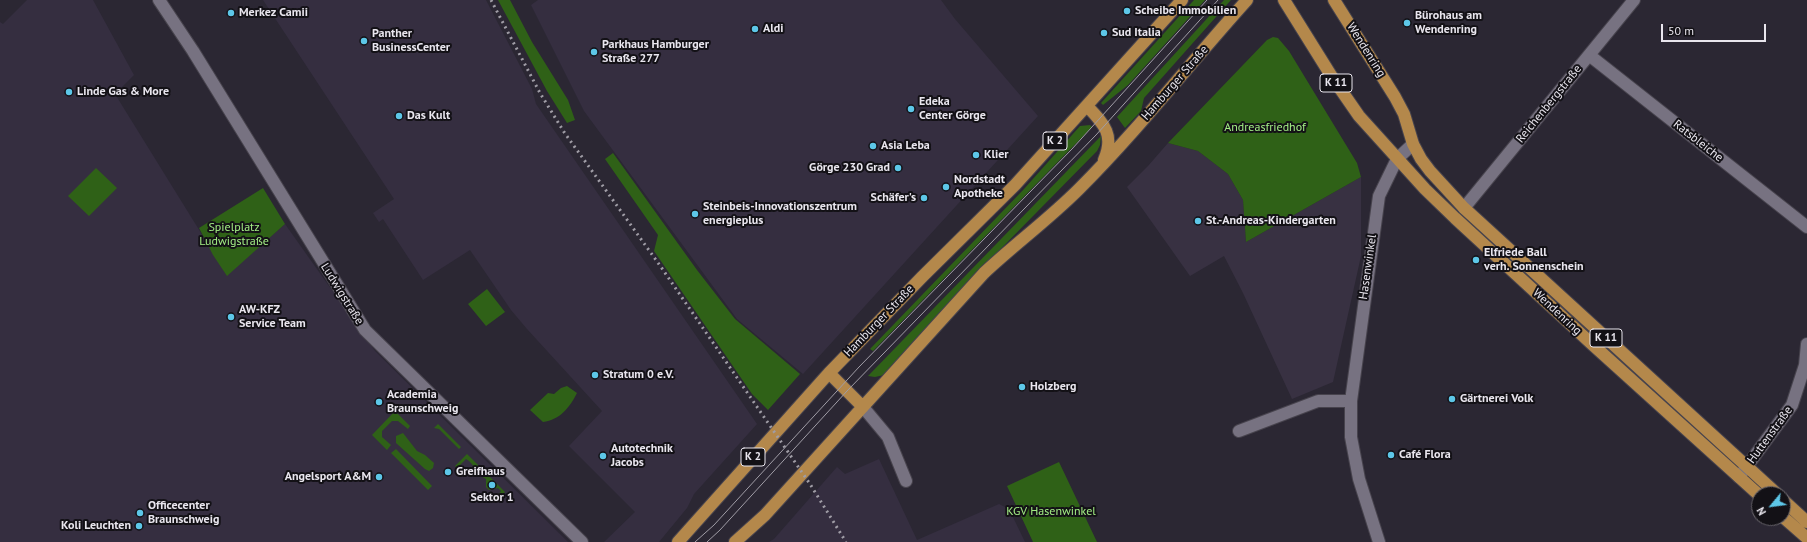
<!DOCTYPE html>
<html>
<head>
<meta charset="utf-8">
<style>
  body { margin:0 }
  #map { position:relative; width:1807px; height:542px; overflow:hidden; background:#2b2733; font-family:"PT Sans",sans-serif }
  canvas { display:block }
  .north { position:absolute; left:1751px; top:486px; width:40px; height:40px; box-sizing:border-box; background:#131116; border:1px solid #69666c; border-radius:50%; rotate:241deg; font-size:11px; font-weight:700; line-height:16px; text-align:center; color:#e9e6ee }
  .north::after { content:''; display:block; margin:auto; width:14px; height:18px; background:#5dc7e8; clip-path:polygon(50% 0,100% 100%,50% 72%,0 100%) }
  .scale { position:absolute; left:1661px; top:24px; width:105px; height:18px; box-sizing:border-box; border:2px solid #e9e6ee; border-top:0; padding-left:5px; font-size:12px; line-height:14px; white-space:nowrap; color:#e9e6ee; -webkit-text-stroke:3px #131116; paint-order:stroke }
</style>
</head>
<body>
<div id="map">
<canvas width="1807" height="542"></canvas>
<div class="north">N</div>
<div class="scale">50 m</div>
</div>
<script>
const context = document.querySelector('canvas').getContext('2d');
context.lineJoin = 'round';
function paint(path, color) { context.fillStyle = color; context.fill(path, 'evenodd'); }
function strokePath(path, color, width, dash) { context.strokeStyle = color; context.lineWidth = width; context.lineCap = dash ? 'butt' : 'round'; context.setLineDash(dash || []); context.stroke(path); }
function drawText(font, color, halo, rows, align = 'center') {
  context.font = font + ' "PT Sans",sans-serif'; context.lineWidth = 4; context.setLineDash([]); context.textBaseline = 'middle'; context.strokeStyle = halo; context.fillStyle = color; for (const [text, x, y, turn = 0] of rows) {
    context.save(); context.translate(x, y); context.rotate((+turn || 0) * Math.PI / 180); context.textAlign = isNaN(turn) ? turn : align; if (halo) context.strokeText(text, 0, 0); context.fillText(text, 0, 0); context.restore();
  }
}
paint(new Path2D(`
  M27 0H93L134 75 115 94 227 275 285 224 375 351 568 542H0V22L3 24Z
  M263 0H486L532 89 536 104 757 424 694 494 687 508 659 542H604L635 512 569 446 602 411 527 329 511 310 470 250 423 280 383 219 379 222 373 213 394 199Z
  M538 0H941L955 19 1038 116 803 374 737 319 584 111 531 5Z
  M879 459 917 540 999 504 1005 507 1011 513 1025 542H769L774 539 837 467 845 474Z`), '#352e40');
paint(new Path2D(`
  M1168 143 1198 151 1228 174 1243 200 1246 242 1361 177V256L1333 382 1292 399 1243 293 1224 256 1190 276 1127 187 1148 166Z`), '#383142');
paint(new Path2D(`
  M498 0H510L532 42 568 100 575 120 567 123 547 91Z
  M1194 0H1205L1128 85 1103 105 1101 103Z
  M1224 0H1231L1144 98 1141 111 1125 128 1117 117Z
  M1273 37 1278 38 1289 51 1357 163 1361 177 1246 242 1243 200 1228 174 1198 151 1168 143 1267 40Z
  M1090 125 1092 127 873 351 870 349 1024 189 1080 126Z
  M1101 136 1100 145 1097 151 977 273 884 375 875 377 868 376Z
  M613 153 697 270 735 319 800 374 768 410 752 394 654 251 658 235 605 159Z
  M96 168 117 188 89 216 68 196Z
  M263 188 285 224 227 276 213 255 199 228Z
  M487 289 505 312 486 326 468 304Z
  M567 386 577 393C570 407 560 420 543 422L530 410 548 393 554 394 561 388Z
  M395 411 410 426 408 429 398 421H392L382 431V437L391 445 387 450 372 435Z
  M438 424 461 447 459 449 439 429 434 428Z
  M403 433 417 451 425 455 434 463 433 468 429 471 425 469 396 443V436Z
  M396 449 432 486 428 490 391 453Z
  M467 454 505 492 497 501 495 499 501 491 498 488 489 490 486 487V479C477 475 474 463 466 459L457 468 455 466Z
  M1059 462 1097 542H1033L1007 486Z`), '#2f6117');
const street = new Path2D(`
  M159 0 193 51 365 330 582 542
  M1589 55 1807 227
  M1464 208 1634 0
  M863 407 888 437 906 481
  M1239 431 1318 401H1351
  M1739 477 1792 405 1805 365 1807 344
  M1379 542 1359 479 1351 437V401L1379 196 1397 159 1413 144`);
const primary = new Path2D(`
  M1284 0 1332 77 1359 116 1425 189 1455 218 1593 345 1759 495
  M1334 0 1395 97 1404 114 1413 144 1421 159 1430 171 1464 208 1777 494
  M1087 106C1104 124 1115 135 1104 160
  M829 373 863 407
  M1783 500 1807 522
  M1783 517 1807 538
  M678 542 829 373 922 277 1015 185 1182 0
  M735 542 765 515 984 273C1015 244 1049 219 1079 189 1139 129 1191 62 1247 0`);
strokePath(street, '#47434d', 14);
strokePath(primary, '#47434d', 14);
strokePath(street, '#777281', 12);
strokePath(primary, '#b4884b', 12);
strokePath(new Path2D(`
  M695 542 714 525 859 367 1072 149 1207 0
  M707 542 720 530 847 391 1096 135 1218 0`), '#a09da6', 1);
strokePath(new Path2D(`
  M491 0 540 93 564 132 661 267 810 484 846 542`), '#a09da6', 3, [2, 4]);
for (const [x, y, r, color] of [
  [1127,11,4,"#5dc7e8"],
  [231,13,4,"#5dc7e8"],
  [1407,23,4,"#5dc7e8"],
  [755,29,4,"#5dc7e8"],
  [1104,33,4,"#5dc7e8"],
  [364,41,4,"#5dc7e8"],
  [594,52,4,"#5dc7e8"],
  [69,92,4,"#5dc7e8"],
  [911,109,4,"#5dc7e8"],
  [399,116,4,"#5dc7e8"],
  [873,146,4,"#5dc7e8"],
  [976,155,4,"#5dc7e8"],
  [898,168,4,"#5dc7e8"],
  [946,187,4,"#5dc7e8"],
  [924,198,4,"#5dc7e8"],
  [695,214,4,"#5dc7e8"],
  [1198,221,4,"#5dc7e8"],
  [1476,260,4,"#5dc7e8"],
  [231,317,4,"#5dc7e8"],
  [595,375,4,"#5dc7e8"],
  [1022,387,4,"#5dc7e8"],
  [1452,399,4,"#5dc7e8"],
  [379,402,4,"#5dc7e8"],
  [1391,455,4,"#5dc7e8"],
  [603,456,4,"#5dc7e8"],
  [448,472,4,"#5dc7e8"],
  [379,477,4,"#5dc7e8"],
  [492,485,4,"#5dc7e8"],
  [140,513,4,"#5dc7e8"],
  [139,526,4,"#5dc7e8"]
]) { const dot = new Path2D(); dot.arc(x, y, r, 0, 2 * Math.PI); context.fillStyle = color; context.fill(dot); strokePath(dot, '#131116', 1.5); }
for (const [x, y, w] of [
  [1336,83,32],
  [1055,141,24],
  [1606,338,32],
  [753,457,24]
]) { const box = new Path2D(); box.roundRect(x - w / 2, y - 9, w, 18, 3); context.fillStyle = '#131116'; context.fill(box); strokePath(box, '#e9e6ee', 1); }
drawText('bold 11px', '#e9e6ee', null, [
  ["K 11",1336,83],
  ["K 2",1055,141],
  ["K 11",1606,338],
  ["K 2",753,457]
]);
drawText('bold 12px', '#e9e6ee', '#131116', [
  ["Scheibe Immobilien",1135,11],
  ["Merkez Camii",239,13],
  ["Bürohaus am",1415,16],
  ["Wendenring",1415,30],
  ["Aldi",763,29],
  ["Sud Italia",1112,33],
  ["Panther",372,34],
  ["BusinessCenter",372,48],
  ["Parkhaus Hamburger",602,45],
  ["Straße 277",602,59],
  ["Linde Gas & More",77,92],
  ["Edeka",919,102],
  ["Center Görge",919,116],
  ["Das Kult",407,116],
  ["Asia Leba",881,146],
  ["Klier",984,155],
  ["Görge 230 Grad",890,168,"right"],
  ["Nordstadt",954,180],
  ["Apotheke",954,194],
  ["Schäfer's",916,198,"right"],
  ["Steinbeis-Innovationszentrum",703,207],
  ["energieplus",703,221],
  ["St.-Andreas-Kindergarten",1206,221],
  ["Elfriede Ball",1484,253],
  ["verh. Sonnenschein",1484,267],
  ["AW-KFZ",239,310],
  ["Service Team",239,324],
  ["Stratum 0 e.V.",603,375],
  ["Holzberg",1030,387],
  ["Academia",387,395],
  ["Braunschweig",387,409],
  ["Gärtnerei Volk",1460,399],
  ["Autotechnik",611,449],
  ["Jacobs",611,463],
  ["Café Flora",1399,455],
  ["Greifhaus",456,472],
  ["Angelsport A&M",371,477,"right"],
  ["Sektor 1",492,498,"center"],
  ["Officecenter",148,506],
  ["Braunschweig",148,520],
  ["Koli Leuchten",131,526,"right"]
], 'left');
drawText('12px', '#e9e6ee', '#131116', [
  ["Wendenring",1366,50,58],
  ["Hamburger Straße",1175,83,-49],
  ["Reichenbergstraße",1549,104,-51],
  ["Ratsbleiche",1698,141,38],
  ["Hasenwinkel",1368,267,-82],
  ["Ludwigstraße",342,294,58],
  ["Wendenring",1557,312,43],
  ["Hamburger Straße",879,321,-46],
  ["Huttenstraße",1770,435,-54]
]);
drawText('12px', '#a3ee85', '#131116', [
  ["Andreasfriedhof",1265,128],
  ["Spielplatz",234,228],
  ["Ludwigstraße",234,242],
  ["KGV Hasenwinkel",1051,512]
]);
</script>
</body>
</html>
